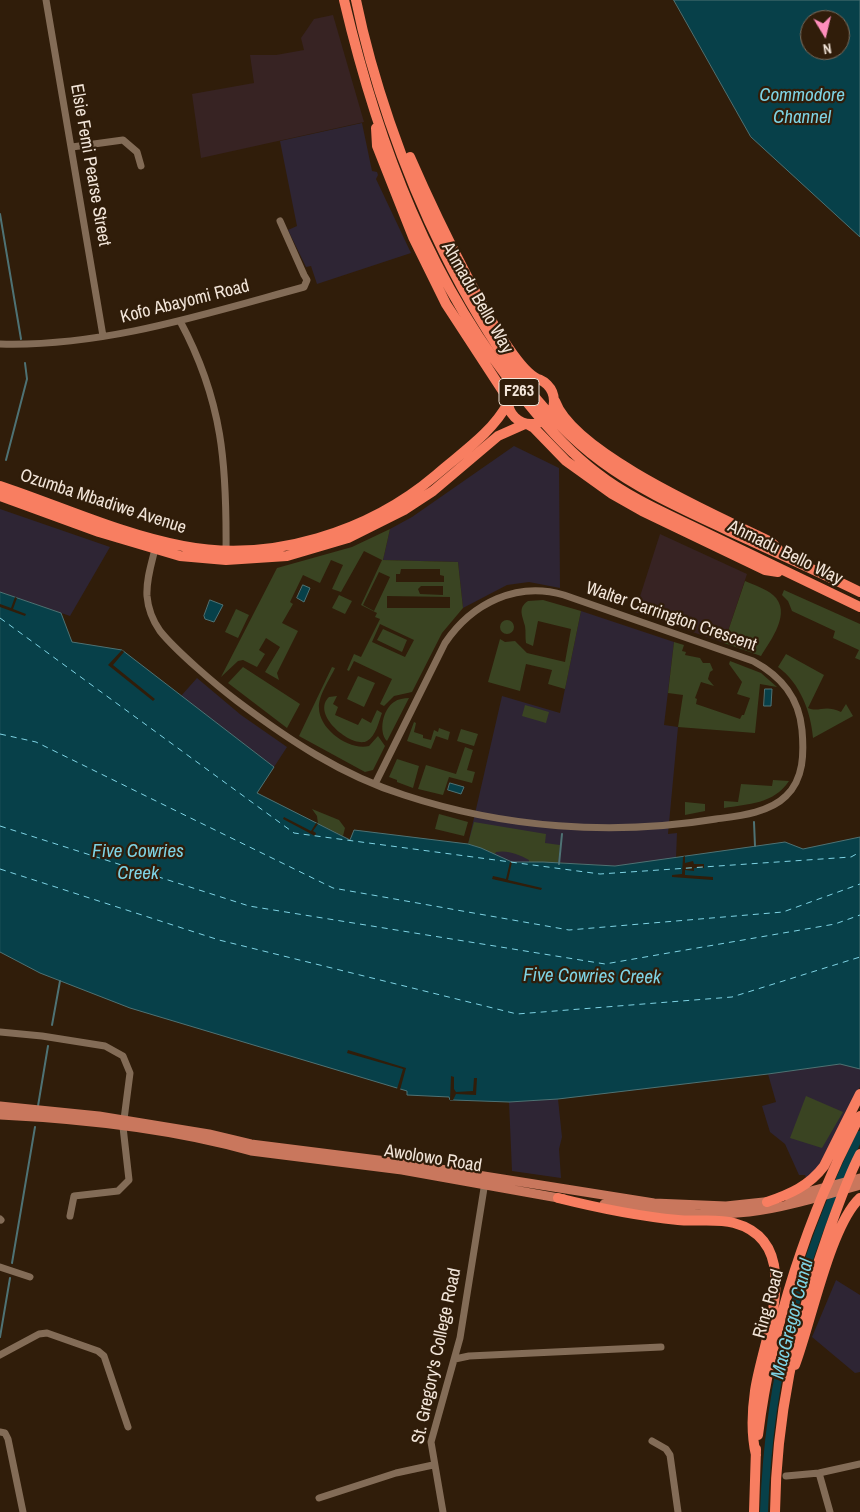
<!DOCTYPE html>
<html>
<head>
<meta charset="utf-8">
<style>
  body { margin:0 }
  #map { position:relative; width:860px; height:1512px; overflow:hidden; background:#301d0a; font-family:"Archivo Narrow",sans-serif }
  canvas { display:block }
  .north { position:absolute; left:800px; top:10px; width:50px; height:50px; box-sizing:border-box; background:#301d0a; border:1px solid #7e6d5d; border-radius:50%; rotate:171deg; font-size:14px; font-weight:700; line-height:20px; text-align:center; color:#f2e5d9 }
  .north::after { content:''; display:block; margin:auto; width:18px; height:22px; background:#fe8ebc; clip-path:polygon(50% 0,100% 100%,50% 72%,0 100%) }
</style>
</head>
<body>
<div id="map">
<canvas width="860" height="1512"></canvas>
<div class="north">N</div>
</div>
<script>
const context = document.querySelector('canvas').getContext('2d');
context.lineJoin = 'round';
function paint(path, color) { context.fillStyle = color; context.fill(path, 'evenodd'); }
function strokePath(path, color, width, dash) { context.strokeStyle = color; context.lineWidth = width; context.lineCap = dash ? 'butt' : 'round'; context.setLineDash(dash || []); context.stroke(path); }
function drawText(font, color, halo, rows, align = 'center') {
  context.font = font + ' "Archivo Narrow",sans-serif'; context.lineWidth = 4.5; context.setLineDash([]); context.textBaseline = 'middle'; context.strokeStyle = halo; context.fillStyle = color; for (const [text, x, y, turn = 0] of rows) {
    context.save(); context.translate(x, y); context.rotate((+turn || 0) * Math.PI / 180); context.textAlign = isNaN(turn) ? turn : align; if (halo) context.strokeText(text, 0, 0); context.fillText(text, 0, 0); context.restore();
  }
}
paint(new Path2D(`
  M362 123 372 171 377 172 378 175 376 179 411 253 317 284 311 266 306 267 288 230 297 226 280 141Z
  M514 446 559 468 560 588 529 582 507 585 463 608 458 562 383 560 390 529 412 517Z
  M0 509 110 547 70 616 0 592Z
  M581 611 674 642 664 725 678 727 668 834 677 833 676 858 615 866 537 861 518 863 510 862 481 848 468 844 502 696 560 713Z
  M197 678 241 715 287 747 274 767 181 696Z
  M840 1064 860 1069V1087L814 1175 807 1181 805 1175H799L785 1144 770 1132 762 1106 776 1102 768 1074Z
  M558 1099 562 1137 559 1149 561 1178 512 1171 509 1102Z
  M836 1280 860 1295V1372L855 1373 812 1337Z`), '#2e2534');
paint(new Path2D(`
  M333 15 364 122 201 158 192 94 254 83 250 55H276L304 50 301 38 314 19Z
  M660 534 747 574 724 643 635 612Z`), '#372323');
paint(new Path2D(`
  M390 529 383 560 458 562 463 608 442 633 412 692 394 696 384 706 380 704 392 679 354 661 349 671 347 670 354 654 361 657 380 619 375 617 377 613 361 605 382 560 364 551 341 592 332 589 343 565 331 560 320 583 303 575 290 602 293 604 282 623 298 631 277 673 279 680 265 672 280 647 266 638 259 650 265 654 257 667 243 660 238 661 221 677 277 568 352 547ZM401 569H440V575L444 576V582H396V574H400ZM379 572 390 577 374 611 363 605ZM421 586H443V595L420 594 418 589ZM387 596 450 597V608H387ZM380 624 414 640 405 657 372 642Z
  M745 581C754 585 766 589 773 595 793 612 770 641 761 656L724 643Z
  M784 590 860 624V660L855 658 859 650 833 638 835 631 792 611 788 601 782 595Z
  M339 595 352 601 345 614 332 608Z
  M543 600 581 611 565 689 548 684 552 670 526 664 520 691 488 682 500 639 505 642 515 641 527 653 565 662 571 629 538 621 533 646 526 643C525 637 526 632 525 626 523 617 517 608 528 601Z
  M236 609 249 615 238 638 225 632Z
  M500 627a7 7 0 1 1 14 0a7 7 0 1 1-14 0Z
  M383 629 407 640 402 652 377 640Z
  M674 642 684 645 682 651 686 652 685 655 700 658 703 663H710L713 670 710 672 708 679 714 686 701 682 695 698 697 699 696 704 740 719 742 715H744L750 698 737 694 742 682 729 664 730 661 761 673 777 687 760 684 755 733 678 727 683 695 668 693Z
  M786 654 824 675 808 708C819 713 824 704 841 712L846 704 853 716 813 738C811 712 800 683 778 667Z
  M243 667 300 704 287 728 228 683Z
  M332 667 335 668C330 679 318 696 319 708 319 729 349 751 369 746L378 736 385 746 373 770 365 772 299 736Z
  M358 676 375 683 364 707 347 699Z
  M337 696 333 704 338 707 335 715 358 725 362 718 371 723 377 710 382 713C379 721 376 736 367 741 353 749 310 715 329 697Z
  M409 698 387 741C378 732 383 709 394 702 398 699 404 698 409 698Z
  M525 705 549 712 546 723 522 716Z
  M414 722 416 723 414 732 423 735V738L431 740 434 730 438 732 439 728 450 732 448 740 436 736 431 749 407 741Z
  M461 729 478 734 474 746 457 741Z
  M465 747 473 750 467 770 475 772 472 783 449 777 443 795 418 789 426 765 456 774Z
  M397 759 419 766 413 788 397 782V780L389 777Z
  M773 780 789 781C774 804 748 804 724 808V801L738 802 741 784 772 786Z
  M685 802 705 804V811L685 815Z
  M312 809 339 820 345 828 343 836 318 824 317 816Z
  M439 814 468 822 464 836 435 829Z
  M474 822 546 834 545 843 560 845 558 864 529 862V860C518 854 508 850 496 852L495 854 468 844Z
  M806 1096 843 1112 822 1148 790 1138Z`), '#3a4422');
const water = new Path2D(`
  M674 0H860V237L751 137ZM810 20H840V50H810Z
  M303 585 310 588 304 602 297 598Z
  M0 592 61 613 72 642 122 650 274 767 257 793 350 840 354 830 468 844 481 848 512 862H543L615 866 785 842 803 849 860 837V1069L840 1064 768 1074 558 1099 509 1102 453 1100H450L449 1097 407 1095V1091L130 1008 40 973 0 952Z
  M210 600 223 605 214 622 205 619 204 616Z
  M765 689H772L771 706H764Z
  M450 783 464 787 461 794 448 790Z`);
paint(water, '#074049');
strokePath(water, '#4e7274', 1);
paint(new Path2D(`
  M15 597 17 598 13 609 26 614 25 616 0 607V604L11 608Z
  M122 650 124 652 113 665 155 699 153 701 108 665Z
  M284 817 311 831 316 823 318 824 313 831 316 833 315 836 283 819Z
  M685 856V863L693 861 694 864H704V868H694V871L685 870V875L713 877V880L672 877V875L682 874 683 857Z
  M510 862H512L508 880 542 888 541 890 492 879 493 876 506 879Z
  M348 1050 406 1068 400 1090 397 1089 403 1069 347 1053Z
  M451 1076 454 1077V1089L456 1092 473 1091 474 1078H477L476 1095 456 1094 453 1100H450Z`), '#301d0a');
strokePath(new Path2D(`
  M0 214 21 339
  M6 460 27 379 25 363
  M754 822 755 846
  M559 864 562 834
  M52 1025 60 981
  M38 1106 48 1046
  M12 1263 35 1127
  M0 1337 10 1278`), '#4e7274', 2);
strokePath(new Path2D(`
  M764 1512C769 1372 800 1261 860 1135`), '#074049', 8);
strokePath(new Path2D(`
  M0 618 294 833 600 874 851 857 860 852
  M0 734 36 742 333 888 569 930 783 912 860 884
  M0 826 249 906 605 964 835 924 860 915
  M0 869 219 940 517 1014 732 997 860 957`), '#7ed3e4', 1, [6, 5]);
strokePath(new Path2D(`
  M46 0 103 336
  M72 147 123 140 137 152 141 166
  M180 321C223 401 227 465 226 554
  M0 344C104 347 205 314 304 287L307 280 304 275 280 221
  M156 545C152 562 146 579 147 596 148 608 153 621 160 631 176 651 216 685 237 701 289 740 341 775 404 795 504 828 612 836 716 819 738 816 769 813 786 796 804 779 804 753 802 730 799 697 781 676 753 661L564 595C517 581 472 603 445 643L375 784
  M0 1032 42 1036 105 1046 123 1056 130 1073 123 1127 129 1180 118 1191 74 1196 70 1216
  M0 1219 1 1220
  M0 1267 30 1277
  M0 1355 39 1334 47 1333 98 1351 104 1356 128 1427
  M455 1359 469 1356 661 1347
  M0 1432 5 1433 8 1439 23 1512
  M652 1441 666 1449 670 1455 678 1512
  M819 1473 830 1512
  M786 1476 819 1473 860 1464
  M319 1498 396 1473 433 1465
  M443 1512 431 1442 460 1338 485 1182`), '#836c57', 7);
strokePath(new Path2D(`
  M0 1106 99 1116 209 1134 251 1144 402 1163 654 1203 726 1206 773 1201
  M0 1115C83 1119 170 1128 251 1151L402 1170 564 1199
  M788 1197 860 1178
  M604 1204C652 1210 700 1218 749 1212 785 1208 825 1195 860 1185`), '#c9775d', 9);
strokePath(new Path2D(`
  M344 0C378 144 430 285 526 401 547 427 569 452 597 473 629 498 667 514 704 532 756 557 808 582 860 607
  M356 0C386 148 478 371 602 462 641 491 685 510 729 531 773 551 817 571 860 592
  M376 128 377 146 413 237 446 304 508 399
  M410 157C427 196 504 365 538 379
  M508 401a23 23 0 1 1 46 0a23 23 0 1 1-46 0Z
  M555 401C574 454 720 517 771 542L778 549
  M527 424 534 428 566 461 612 494 642 511 765 570 778 572
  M0 486C60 506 120 534 183 546 271 563 369 532 436 475 461 453 492 433 508 403
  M0 496 99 532 180 556 226 560 287 556 348 538 404 510 433 491 498 436 525 424
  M558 1198C598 1208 637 1216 678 1220 696 1222 716 1218 734 1223 808 1243 762 1341 755 1391 752 1412 751 1434 756 1455
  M767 1202C790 1194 809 1186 824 1166L860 1094
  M795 1365C811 1323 830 1226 860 1198
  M758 1435C772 1324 808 1214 860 1116
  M754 1512 756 1449
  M775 1512C776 1414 797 1320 830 1228 839 1203 848 1177 860 1154`), '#f87e61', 10);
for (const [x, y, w] of [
  [519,392,40]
]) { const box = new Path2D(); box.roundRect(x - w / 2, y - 13.5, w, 27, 4); context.fillStyle = '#301d0a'; context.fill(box); strokePath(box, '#f2e5d9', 1); }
drawText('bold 16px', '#f2e5d9', null, [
  ["F263",519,392]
]);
drawText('18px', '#f2e5d9', '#301d0a', [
  ["Elsie Femi Pearse Street",90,165,80],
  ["Ahmadu Bello Way",477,298,60],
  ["Kofo Abayomi Road",185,302,-14],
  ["Ozumba Mbadiwe Avenue",103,502,18],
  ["Ahmadu Bello Way",785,553,26],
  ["Walter Carrington Crescent",671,617,19],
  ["Awolowo Road",433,1159,9],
  ["Ring Road",769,1304,-74],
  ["St. Gregory's College Road",437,1356,-78]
]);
drawText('italic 19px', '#7ed3e4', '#301d0a', [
  ["Commodore",802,96],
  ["Channel",802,118],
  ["Five Cowries",138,852],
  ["Creek",138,874],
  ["Five Cowries Creek",592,977,1],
  ["MacGregor Canal",793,1319,-76]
]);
</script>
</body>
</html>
